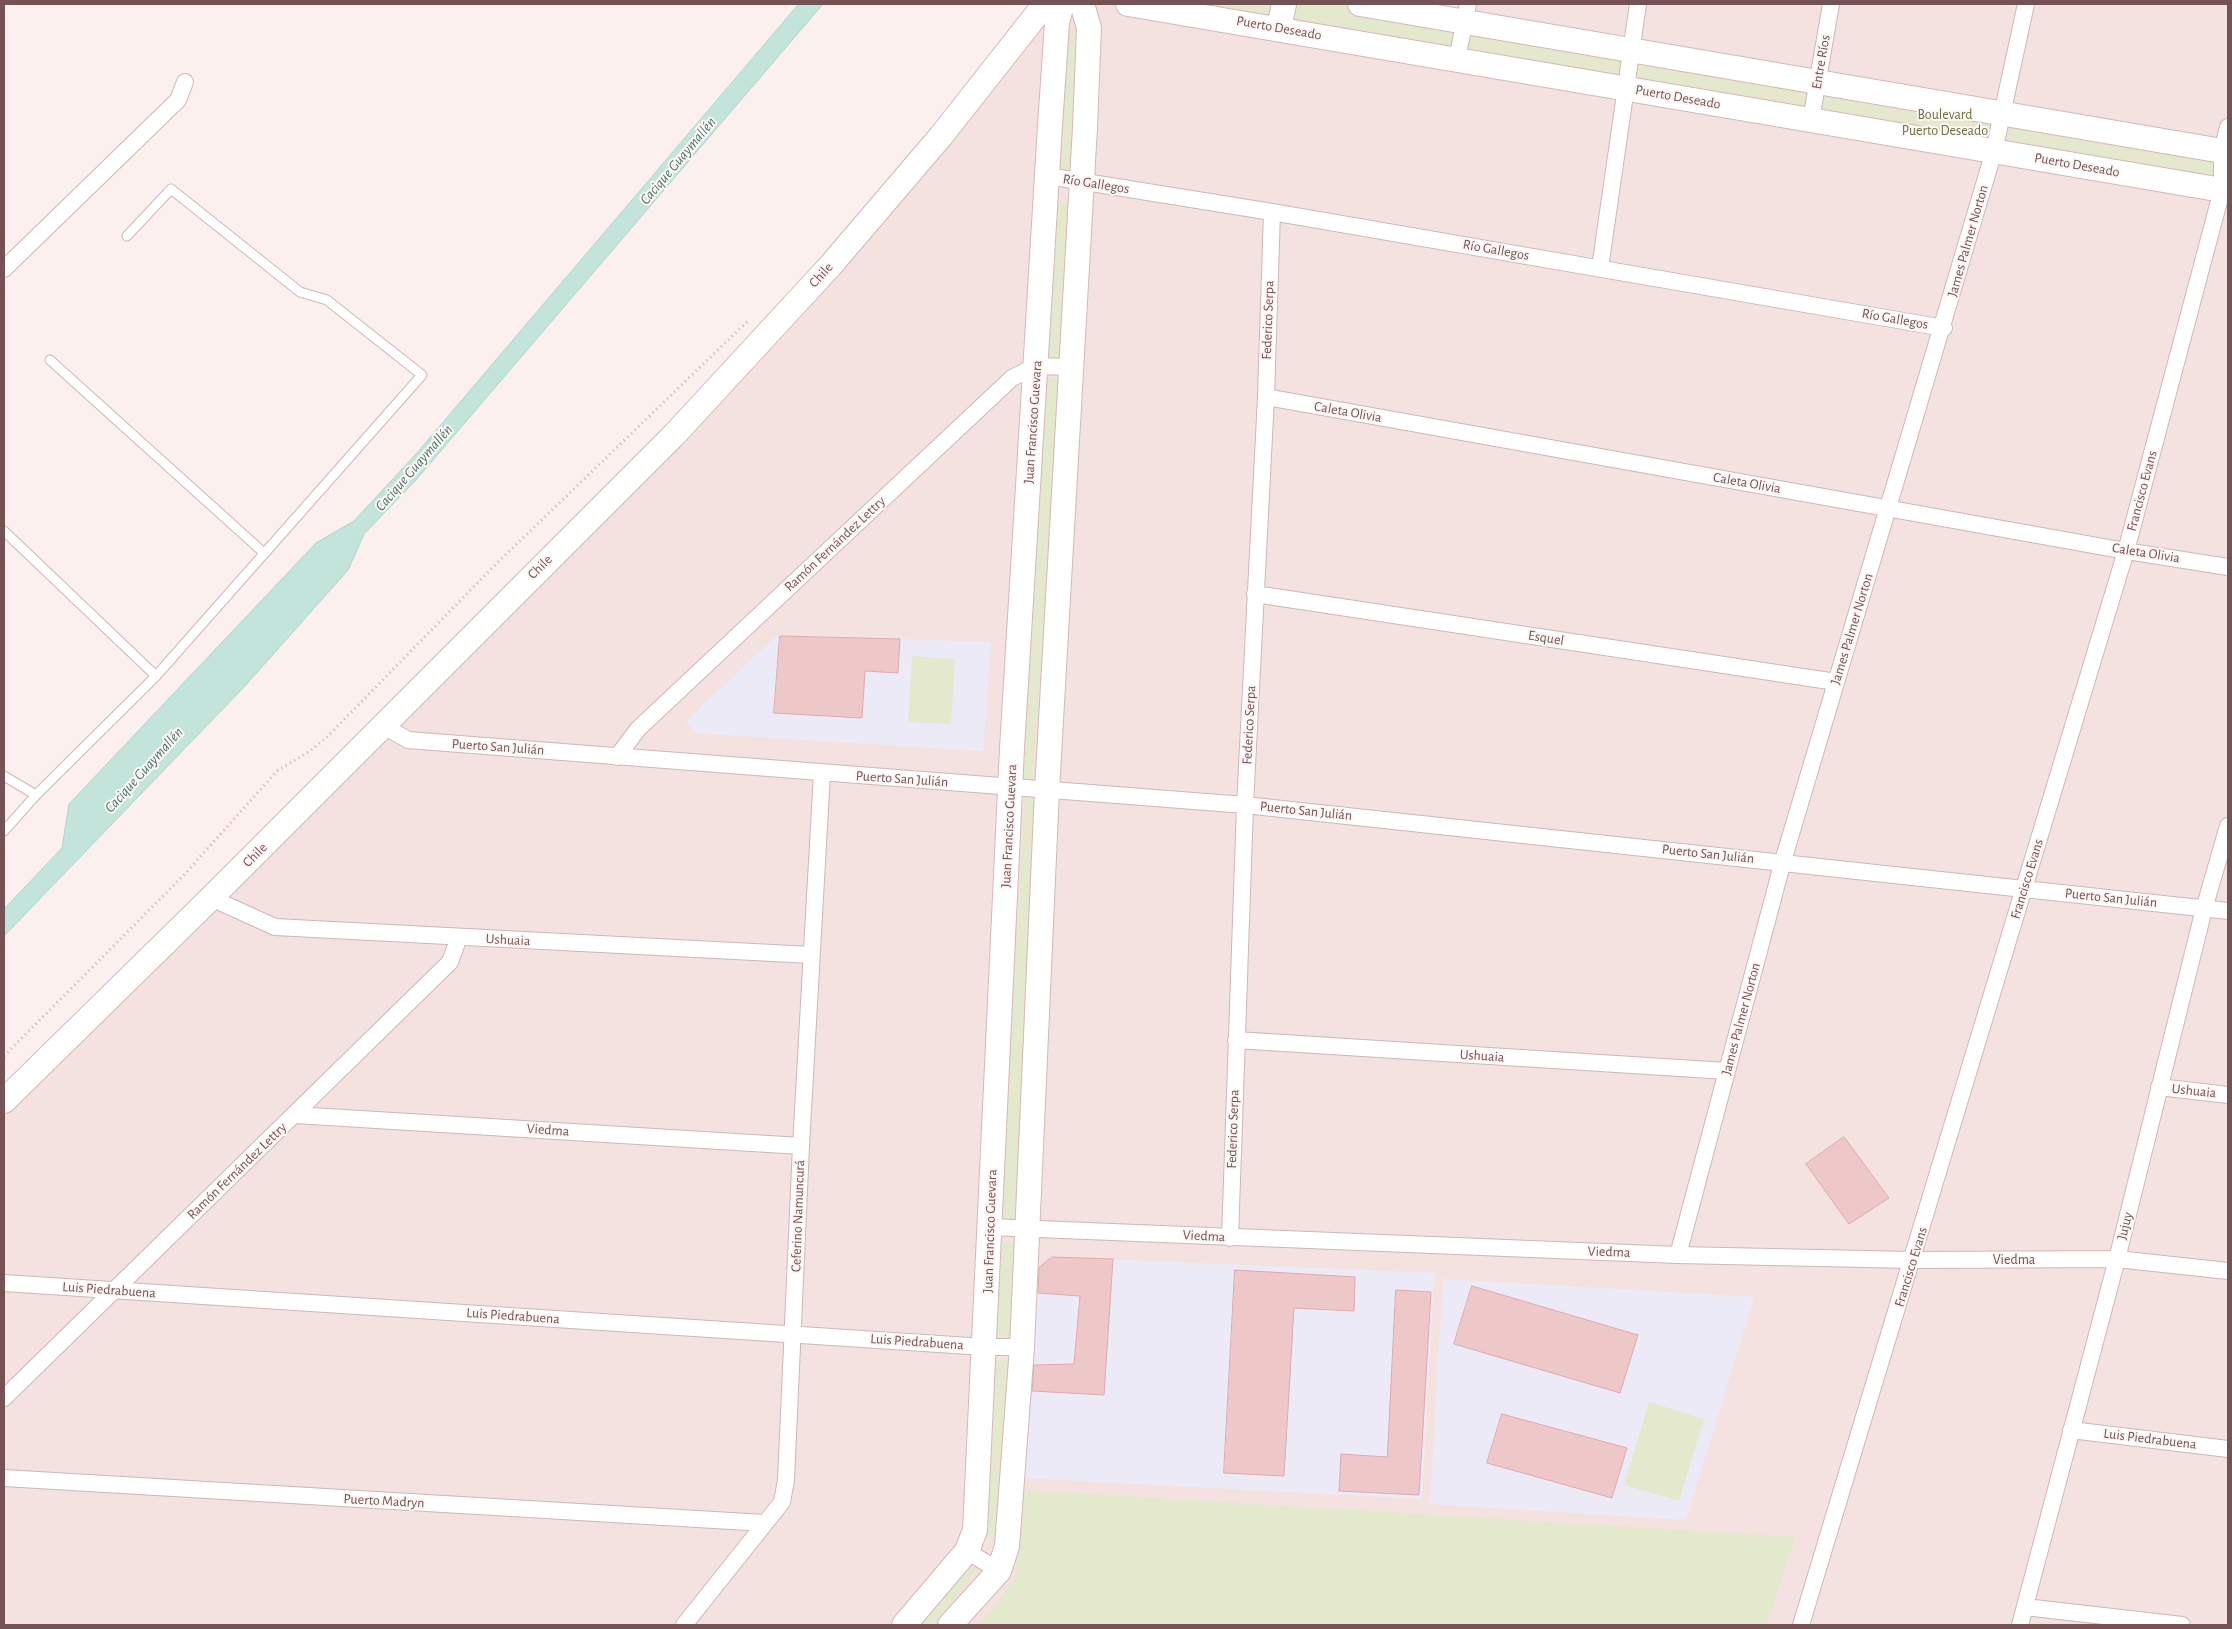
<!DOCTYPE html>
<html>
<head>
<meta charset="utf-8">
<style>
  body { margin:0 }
  #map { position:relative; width:2232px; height:1629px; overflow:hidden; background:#fbf0ee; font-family:"Alegreya Sans",sans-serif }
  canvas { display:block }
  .frame { position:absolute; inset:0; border:5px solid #755254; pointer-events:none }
</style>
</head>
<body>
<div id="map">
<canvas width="2232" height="1629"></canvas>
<div class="frame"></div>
</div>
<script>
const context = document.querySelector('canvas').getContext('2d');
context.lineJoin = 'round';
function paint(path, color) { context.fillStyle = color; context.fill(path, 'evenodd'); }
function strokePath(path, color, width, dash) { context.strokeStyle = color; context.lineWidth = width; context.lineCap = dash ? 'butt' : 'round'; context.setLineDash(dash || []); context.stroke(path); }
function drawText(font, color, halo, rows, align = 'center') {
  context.font = font + ' "Alegreya Sans",sans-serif'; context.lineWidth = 4; context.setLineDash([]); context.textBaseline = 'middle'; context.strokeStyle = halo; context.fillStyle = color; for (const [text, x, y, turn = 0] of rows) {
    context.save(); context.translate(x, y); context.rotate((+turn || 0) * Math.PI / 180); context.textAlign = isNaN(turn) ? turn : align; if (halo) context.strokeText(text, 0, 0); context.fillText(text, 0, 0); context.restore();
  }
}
paint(new Path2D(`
  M1045 4H2228V1625H4V1101L675 434Z`), '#f4e2e0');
paint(new Path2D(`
  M777 635 991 642 983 751 694 733 686 721Z
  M1052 1257 1434 1273 1422 1499 1023 1478 1037 1271Z
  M1443 1279 1754 1297 1686 1520 1430 1504Z`), '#edeaf8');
paint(new Path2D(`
  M1128 4H1360L2228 152V191Z
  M1063 27 1081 28 1075 179 1055 178Z
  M1048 202H1074L1067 364 1038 363Z
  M1037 378H1063L1032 782 1014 783Z
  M912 656 955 659 951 724 908 722Z
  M1025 793 1042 794 1018 1221 1000 1220Z
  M999 1242 1017 1243 1011 1337 994 1336Z
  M994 1360 1011 1361 1002 1538 985 1537Z
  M1649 1402 1704 1419 1679 1501 1624 1485Z
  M1021 1490 1795 1537 1767 1625H978L1015 1579Z
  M964 1562 978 1570 932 1625H912Z`), '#e4e8cd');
const water = new Path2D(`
  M799 4H823L415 481 364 534 348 570 244 687 4 936V909L62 848 69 804 316 543 354 521 416 454Z`);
paint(water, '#c3e4db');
strokePath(water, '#aad5c9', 1);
const building = new Path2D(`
  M780 636 900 639 898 673 865 671 862 718 774 713Z
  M1844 1137 1889 1198 1849 1224 1806 1164Z
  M1052 1257 1113 1259 1104 1395 1032 1391 1034 1365 1074 1364 1080 1296 1038 1293 1039 1268Z
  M1235 1270 1355 1277 1354 1311 1294 1308 1284 1476 1224 1473Z
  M1472 1286 1638 1335 1620 1393 1454 1344Z
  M1396 1290 1431 1292 1419 1495 1339 1491 1341 1454 1387 1457Z
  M1502 1414 1627 1448 1612 1498 1487 1463Z`);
paint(building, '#eec8c9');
strokePath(building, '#dfaaac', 1);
const lane = new Path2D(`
  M50 360 264 553
  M4 531 156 676
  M4 776 36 795
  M4 831 36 795 156 676 422 375 327 300 300 292 171 189 127 236`);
const street = new Path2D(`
  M1457 59 1468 4
  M1811 120 1831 4
  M1048 176 1272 212 1944 328
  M1600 268 1638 4
  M4 269 178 100 185 82
  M1266 397 2126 551 2228 567
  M1255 594 1836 682
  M384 726 408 740 1245 805 2228 911
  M617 757 638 729 1012 378 1036 366 1071 367
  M211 898 275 927 811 955
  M1236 1040 1727 1071
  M2159 1087 2228 1095
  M295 1115 801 1146
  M989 1227 1678 1255 1913 1260 2117 1259 2228 1271
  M1230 1238 1245 805 1266 397 1272 212
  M1678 1255 1783 861 1994 151 2026 4
  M4 1283 985 1347H1022
  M4 1398 450 962 459 937
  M2071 1430 2228 1449
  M4 1478 765 1523
  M967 1551 999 1571
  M2025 1607 2182 1625
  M684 1625 782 1502 786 1480 801 1146 822 773
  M1801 1625 2126 551 2222 190V151L2228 127
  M2020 1625 2117 1259 2204 909 2228 826`);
const secondary = new Path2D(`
  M1128 4 2228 191
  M1360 4 2228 152
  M1279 28 1284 4
  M4 1101 211 898 675 434 830 266 941 136 1045 4
  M904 1625 967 1551 975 1530 1012 748 1050 126 1057 23 1062 4
  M950 1625 999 1571 1007 1546 1022 1347 1047 790 1085 127 1089 28 1082 4`);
strokePath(lane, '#cfb7b7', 11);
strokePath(street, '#cfb7b7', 18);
strokePath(secondary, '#d4b8b7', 26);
strokePath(new Path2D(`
  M4 1056 183 876 277 771 310 751 327 737 494 566 749 320`), '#d4aaac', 3, [1, 4]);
strokePath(lane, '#fff', 9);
strokePath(street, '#fff', 16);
strokePath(secondary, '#fff', 24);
drawText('14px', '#755254', '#fef6f4', [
  ["Puerto Deseado",1279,28,10],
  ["Entre Ríos",1821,62,-80],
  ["Puerto Deseado",1678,97,10],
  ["Puerto Deseado",2077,165,10],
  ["Río Gallegos",1096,184,9],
  ["James Palmer Norton",1968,241,-74],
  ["Río Gallegos",1496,250,10],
  ["Chile",821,275,-48],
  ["Río Gallegos",1895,319,10],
  ["Federico Serpa",1268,320,-88],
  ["Caleta Olivia",1348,412,10],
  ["Juan Francisco Guevara",1033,422,-86],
  ["Caleta Olivia",1747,483,10],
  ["Francisco Evans",2142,491,-75],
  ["Ramón Fernández Lettry",835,544,-43],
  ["Caleta Olivia",2146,553,9],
  ["Chile",540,567,-45],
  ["James Palmer Norton",1852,629,-73],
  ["Esquel",1546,638,9],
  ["Federico Serpa",1249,725,-87],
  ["Puerto San Julián",498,747,4],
  ["Puerto San Julián",902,779,4],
  ["Puerto San Julián",1306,811,6],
  ["Juan Francisco Guevara",1009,826,-87],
  ["Puerto San Julián",1708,854,6],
  ["Chile",255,855,-45],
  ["Francisco Evans",2027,879,-73],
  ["Puerto San Julián",2111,898,6],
  ["Ushuaia",508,940,3],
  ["James Palmer Norton",1741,1019,-75],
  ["Ushuaia",1482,1056,4],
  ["Ushuaia",2194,1091,6],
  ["Federico Serpa",1233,1129,-88],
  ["Viedma",548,1130,4],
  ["Ramón Fernández Lettry",237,1171,-44],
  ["Ceferino Namuncurá",798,1216,-88],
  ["Jujuy",2125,1226,-76],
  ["Juan Francisco Guevara",990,1231,-88],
  ["Viedma",1204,1236,3],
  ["Viedma",1609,1252,2],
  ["Viedma",2014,1260],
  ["Francisco Evans",1911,1267,-73],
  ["Luis Piedrabuena",109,1290,4],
  ["Luis Piedrabuena",513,1316,4],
  ["Luis Piedrabuena",917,1342,4],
  ["Luis Piedrabuena",2150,1439,7],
  ["Puerto Madryn",384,1501,3]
]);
drawText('14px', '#687447', '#fef6f4', [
  ["Boulevard",1945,115],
  ["Puerto Deseado",1945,131]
]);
drawText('italic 15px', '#46786b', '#fef6f4', [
  ["Cacique Guaymallén",678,161,-50],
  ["Cacique Guaymallén",414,468,-49],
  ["Cacique Guaymallén",144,770,-48]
]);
</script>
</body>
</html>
